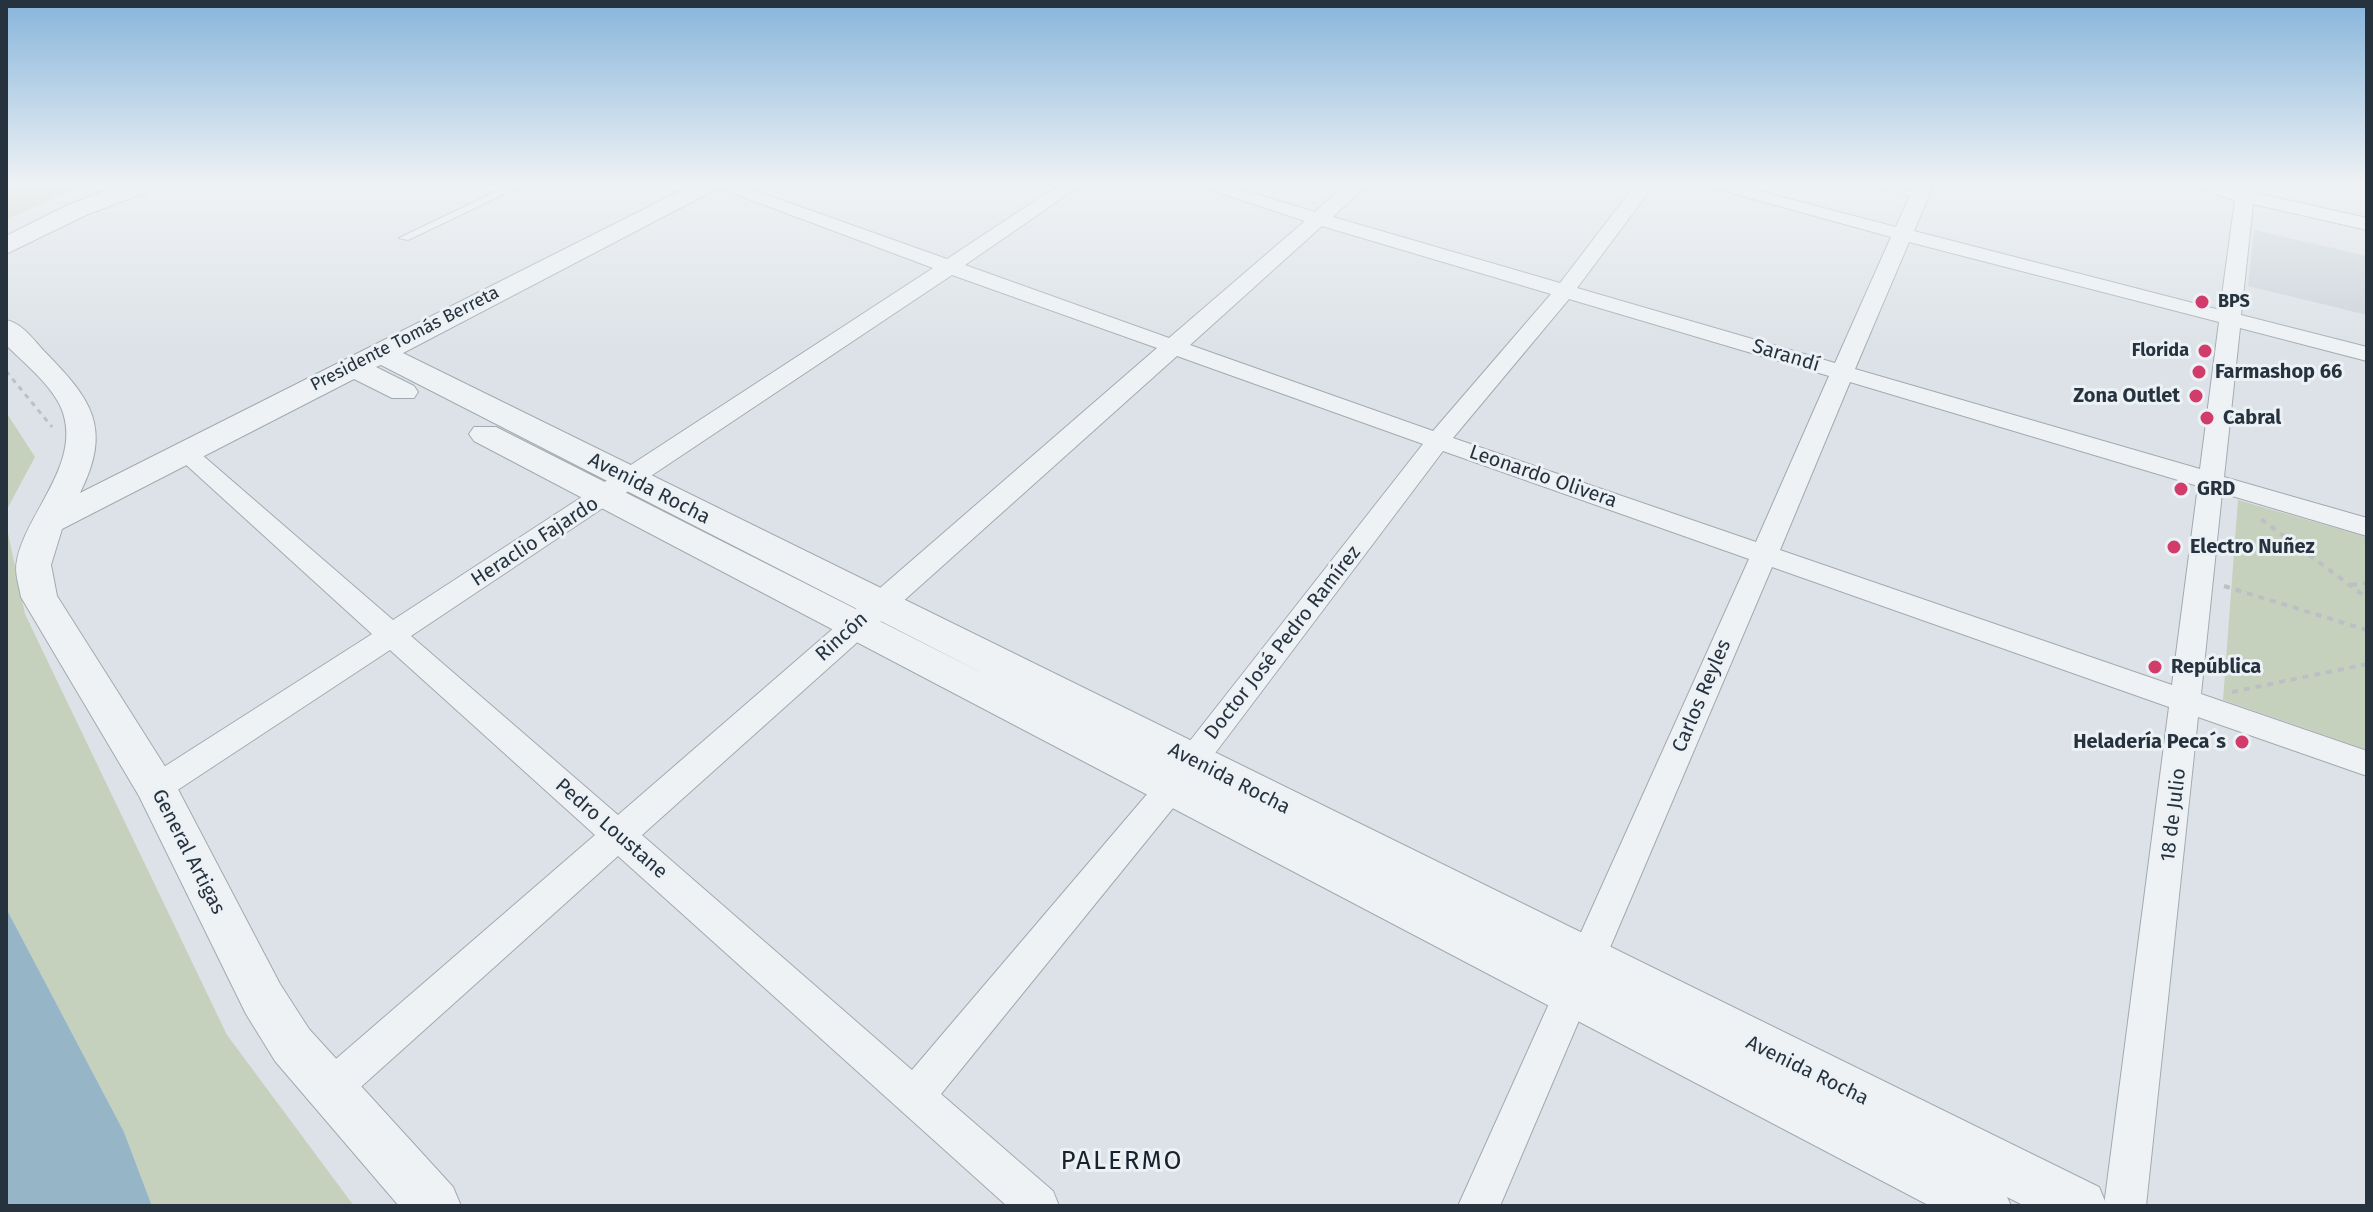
<!DOCTYPE html>
<html>
<head>
<meta charset="utf-8">
<style>
  body { margin:0 }
  #map { position:relative; width:2373px; height:1212px; overflow:hidden; background:#dce2e7; font-family:"Fira Sans",sans-serif }
  canvas { display:block }
  .frame { position:absolute; inset:0; border:8px solid #26323e; pointer-events:none }
</style>
</head>
<body>
<div id="map">
<canvas width="2373" height="1212"></canvas>
<div class="frame"></div>
</div>
<script>
const context = document.querySelector('canvas').getContext('2d');
context.lineJoin = 'round';
function paint(path, color) { context.fillStyle = color; context.fill(path, 'evenodd'); }
function strokePath(path, color, width, dash) { context.strokeStyle = color; context.lineWidth = width; context.lineCap = dash ? 'butt' : 'round'; context.setLineDash(dash || []); context.stroke(path); }
function drawText(font, color, halo, rows, align = 'center') {
  context.font = font + ' "Fira Sans",sans-serif'; context.lineWidth = 6; context.setLineDash([]); context.textBaseline = 'middle'; context.strokeStyle = halo; context.fillStyle = color; for (const [text, x, y, turn = 0] of rows) {
    context.save(); context.translate(x, y); context.rotate((+turn || 0) * Math.PI / 180); context.textAlign = isNaN(turn) ? turn : align; if (halo) context.strokeText(text, 0, 0); context.fillText(text, 0, 0); context.restore();
  }
}
paint(new Path2D(`
  M2254 230 2367 256V315L2248 286Z`), '#cad2d9');
paint(new Path2D(`
  M6 185H82L6 220Z
  M6 412 35 457 6 511Z
  M2238 500 2367 537V750L2223 700Z
  M6 524 25 614 227 1035 354 1206H152L124 1132 6 908Z`), '#c5d1bd');
paint(new Path2D(`
  M6 908 124 1132 152 1206H6Z`), '#96b6c8');
const service = new Path2D(`
  M510 185H523L408 240 399 238Z
  M1870 185H1888L1925 196 1920 199Z`);
const minor = new Path2D(`
  M711 185H739L947 259 1059 185H1081L965 265 1169 338 1305 221 1195 185H1226L1315 212 1345 185H1366L1333 217 1560 283 1635 185H1654L1577 288 1835 363 1891 237 1703 185H1736L1896 227 1914 185H1933L1914 231 2220 310 2235 200 2186 185 2236 189 2237 185H2255V193L2367 218V230L2253 204 2241 315 2367 347V361L2240 328 2224 477 2367 518V536L2222 493 2201 694 2367 751V776L2198 717 2146 1206H2104L2169 707 1772 567 1500 1206H1458L1749 559 1443 451 1182 797 941 1094 1053 1191 1059 1206H1007L618 856 343 1103 329 1109 315 1103 310 1090 315 1077 595 835 390 650 167 797 156 801 145 797 140 788 145 779 372 634 172 452 184 444 193 447 393 620 933 268ZM1322 226 1551 294 1433 431 1190 345ZM1909 242 2219 322 2200 469 1855 369ZM952 275 1157 348 618 815 411 636ZM1569 299 1829 376 1756 542 1453 438ZM1177 356 1423 444 1160 779 912 1070 642 835ZM1850 382 2198 486 2172 685 1780 550Z`);
const tertiary = new Path2D(`
  M120 185H155L152 190 86 215 6 254V236L68 205Z
  M692 185H724L403 353 2099 1187 2107 1206H2025L2007 1197 2011 1206H1930L474 441 469 434 474 427H496L990 677 381 365 376 367 414 386 418 392 414 398H392L354 379 62 529 51 565 57 596 171 776 280 984 309 1029 453 1187 461 1206H399L275 1061 246 1014 139 796 21 597C19 585 14 572 17 560 27 511 82 464 62 410 53 386 24 363 6 345V320C22 323 33 339 44 351 91 399 113 427 80 493Z`);
strokePath(service, '#a2aab1', 2);
strokePath(minor, '#a2aab1', 2);
strokePath(tertiary, '#a2aab1', 2);
strokePath(new Path2D(`
  M6 371 52 427`), '#bbc0c5', 3, [5, 5]);
strokePath(new Path2D(`
  M2261 519 2367 598
  M2351 585 2367 583
  M2224 586 2367 630
  M2232 692 2367 664`), '#bbc0c5', 4, [6, 6]);
paint(service, '#eff2f5');
paint(minor, '#eff2f5');
paint(tertiary, '#eff2f5');
const sky = context.createLinearGradient(0, 0, 0, 355);
sky.addColorStop(0, '#87b5db');
sky.addColorStop(0.52, '#eff2f4');
sky.addColorStop(1, '#eff2f400');
context.fillStyle = sky;
context.fillRect(0, 0, 2373, 355);
for (const [x, y, r, color] of [
  [2202,302,8,"#d13c6a"],
  [2205,351,8,"#d13c6a"],
  [2199,372,8,"#d13c6a"],
  [2196,396,8,"#d13c6a"],
  [2207,418,8,"#d13c6a"],
  [2181,489,8,"#d13c6a"],
  [2174,547,8,"#d13c6a"],
  [2155,667,8,"#d13c6a"],
  [2242,742,8,"#d13c6a"]
]) { const dot = new Path2D(); dot.arc(x, y, r, 0, 2 * Math.PI); context.fillStyle = color; context.fill(dot); strokePath(dot, '#ecf1f5', 3); }
drawText('bold 18px', '#26323e', '#ecf1f5', [
  ["BPS",2218,302],
  ["Florida",2189,351,"right"]
], 'left');
drawText('18px', '#26323e', '#ecf1f5', [
  ["Presidente Tomás Berreta",405,339,-27]
]);
drawText('20px', '#26323e', '#ecf1f5', [
  ["Sarandí",1786,356,17],
  ["Leonardo Olivera",1543,477,19],
  ["Avenida Rocha",649,489,27],
  ["Heraclio Fajardo",535,542,-33],
  ["Rincón",842,637,-42],
  ["Doctor José Pedro Ramírez",1283,643,-52],
  ["Carlos Reyles",1702,696,-67],
  ["Avenida Rocha",1229,779,27],
  ["18 de Julio",2174,815,-83],
  ["Pedro Loustane",611,829,41],
  ["General Artigas",188,852,63],
  ["Avenida Rocha",1807,1071,26]
]);
drawText('bold 20px', '#26323e', '#ecf1f5', [
  ["Farmashop 66",2215,372],
  ["Zona Outlet",2180,396,"right"],
  ["Cabral",2223,418],
  ["GRD",2197,489],
  ["Electro Nuñez",2190,547],
  ["República",2171,667],
  ["Heladería Peca´s",2226,742,"right"]
], 'left');
context.letterSpacing = '2px';
drawText('26px', '#18232e', '#ecf1f5', [
  ["PALERMO",1122,1162]
]);
context.letterSpacing = '0px';
</script>
</body>
</html>
